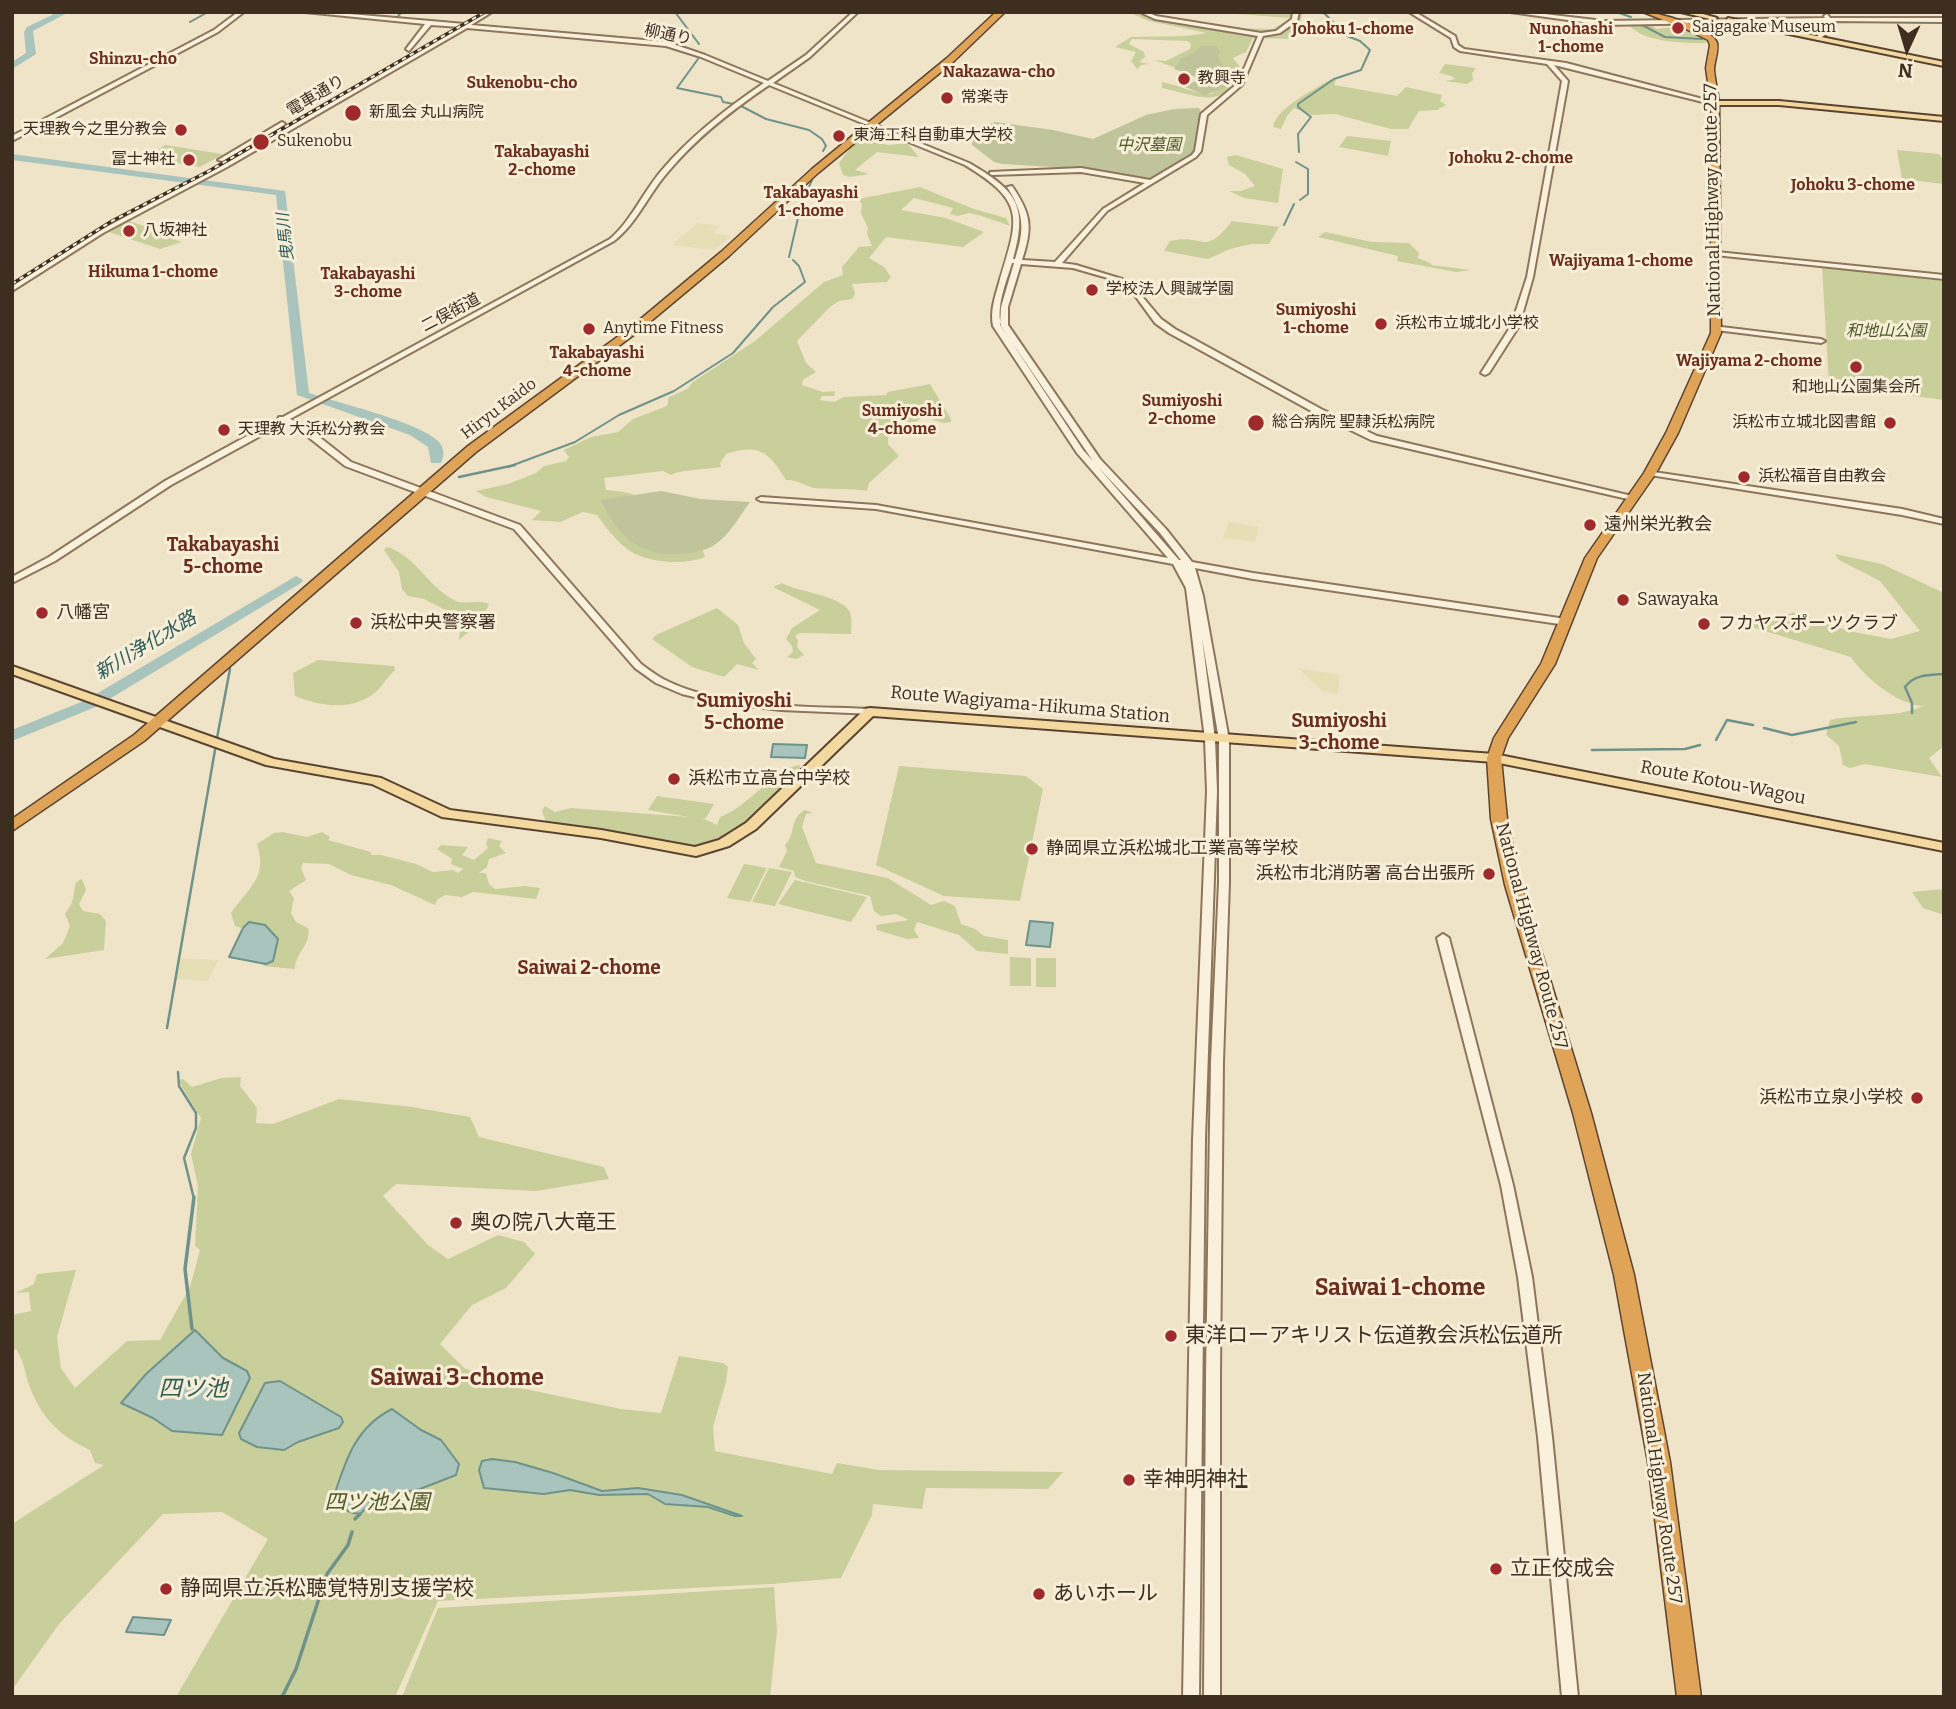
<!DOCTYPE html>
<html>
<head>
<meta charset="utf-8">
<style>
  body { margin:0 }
  #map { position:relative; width:1956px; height:1709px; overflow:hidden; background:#f0e4c8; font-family:Bitter,serif }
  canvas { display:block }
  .frame { position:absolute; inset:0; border:14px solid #3d2e20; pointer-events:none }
  .north { position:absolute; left:1872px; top:14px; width:70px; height:70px; -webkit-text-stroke:5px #f7eed8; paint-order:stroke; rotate:184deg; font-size:19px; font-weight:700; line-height:28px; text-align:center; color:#3d2e20 }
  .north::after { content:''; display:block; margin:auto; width:24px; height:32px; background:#3d2e20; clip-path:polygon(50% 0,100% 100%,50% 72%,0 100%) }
</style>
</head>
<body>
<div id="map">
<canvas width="1956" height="1709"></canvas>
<div class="frame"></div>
<div class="north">N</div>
</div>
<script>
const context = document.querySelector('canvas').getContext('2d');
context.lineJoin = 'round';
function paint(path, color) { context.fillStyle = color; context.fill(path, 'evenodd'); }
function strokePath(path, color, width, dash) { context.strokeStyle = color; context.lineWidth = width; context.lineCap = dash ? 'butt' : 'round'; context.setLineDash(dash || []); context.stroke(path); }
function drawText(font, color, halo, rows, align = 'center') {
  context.font = font + ' Bitter,"Noto Sans JP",serif'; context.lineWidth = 6; context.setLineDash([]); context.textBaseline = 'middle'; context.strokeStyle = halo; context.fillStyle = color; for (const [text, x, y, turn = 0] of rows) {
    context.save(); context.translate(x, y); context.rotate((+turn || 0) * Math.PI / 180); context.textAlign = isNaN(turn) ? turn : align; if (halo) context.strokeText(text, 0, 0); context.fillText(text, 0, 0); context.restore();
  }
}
paint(new Path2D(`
  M697 223 719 226 713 233 731 236 714 250 672 245Z
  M1229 522 1259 527 1255 542 1223 538Z
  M1298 668 1340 675 1338 694 1322 691Z
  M178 958 218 960 208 981 175 979Z`), '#e6deb5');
paint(new Path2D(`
  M1128 12 1220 28 1273 29 1290 18 1210 12H1303L1295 39 1253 38 1246 52 1233 58 1240 67C1227 113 1197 95 1162 88V82C1179 85 1194 94 1211 94L1228 79 1229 75 1224 72 1194 71 1216 62V47L1209 46 1176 68 1154 60 1166 61 1190 49 1191 44 1187 41 1132 39 1129 44 1144 52 1145 57 1139 62 1150 64 1141 65 1137 69 1131 61 1136 52 1115 47 1131 37 1186 36 1207 33 1149 21Z
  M1651 25 1657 29C1677 26 1695 25 1707 43 1686 43 1645 43 1630 26Z
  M1445 64 1476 68 1472 73 1473 80 1467 84 1445 81 1455 79 1451 76 1439 73Z
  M1331 79 1336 80 1334 85 1397 96 1406 87 1442 95 1440 101 1446 105 1437 110 1419 111 1408 129H1391L1335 114 1312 115 1294 108 1287 116 1281 129 1273 127C1277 107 1314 90 1331 79Z
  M1347 136 1391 141 1388 156 1339 147Z
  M864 139 888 145 907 143 919 157 877 152 855 170 869 174 850 177 843 175 839 163 851 147Z
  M165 145 222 154V155L200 167 146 158Z
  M1897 150 1939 154 1944 160V184L1902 179Z
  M1236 155 1283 169 1278 203 1244 198 1229 191H1241L1255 186 1245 174 1229 165 1227 157Z
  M920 187 974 209 1006 218 1010 226 982 216 969 213 958 216 950 214 953 208 914 198 901 210 946 218 984 232 963 247 886 237 869 258 884 267 891 277 887 282 852 284 855 294 852 299 839 301 830 307 797 341 806 363 816 372 803 380 802 385 823 392 835 391 834 396H822L820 400 834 402 844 397 886 395 888 392 930 384 951 419V422L944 423 924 417 888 438V444L899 456 869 483 867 491C849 488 831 490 814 488 804 486 800 480 786 480 769 452 759 443 726 454L720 463 721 467C710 469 678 470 671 475L663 471 604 478 606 490C653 492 670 518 702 548L705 557C685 565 655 563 635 554 621 547 606 528 597 515L583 512 560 522 532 520 541 511 486 497 476 491 508 484 536 473 544 466 566 461 569 457 564 450 591 437 618 432 633 419 667 406 669 397 687 389 693 382 755 341 824 282 843 275 842 267 859 247 872 246 867 234 868 228 861 213 862 204 858 199Z
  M129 221 165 233 161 235 182 242 160 249 109 232Z
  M1232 221 1279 227 1269 244H1251L1230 249 1208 259 1164 251 1170 241C1205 233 1203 258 1232 221Z
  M1325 232 1372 242 1409 243 1419 253 1418 258 1432 264 1431 265 1471 270 1456 272 1397 261 1398 256 1318 237Z
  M1822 267 1944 281V400L1829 385Z
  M387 547C416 555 429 589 456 601 467 605 479 599 489 604L481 621 459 640 461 618 424 599 408 596 402 589 399 572 384 550Z
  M1835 554 1882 564 1944 593V746L1929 758 1942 777 1865 764 1850 768 1843 765 1839 746 1826 735 1830 720C1861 713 1894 719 1923 706 1898 705 1864 677 1851 657L1745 625 1752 616 1778 618 1794 612 1849 631 1891 639 1920 631 1880 581 1839 560Z
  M782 583C798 593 848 595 851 616 852 621 851 628 851 634L800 633 795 636 798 640 797 647 804 655 796 659 787 657 793 652 792 646 786 639 792 628 820 610 773 587Z
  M717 608 738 625 744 643 756 659 752 663 759 670 737 664 724 677 692 667 652 639 656 635Z
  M318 660 394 666 395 670C386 678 381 689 372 695 348 711 320 706 295 696L293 673Z
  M798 765H800L799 772 737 832 704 847 681 846 547 824 542 811 545 806 555 812 571 808 689 817 648 810 657 796 714 804 706 818H702L717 825 720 817C744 808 760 785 783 774L780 771Z
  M899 766 1026 776 1043 789 1020 901 944 896 876 865Z
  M805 810 813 813 806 814 802 827 816 863 888 878 931 905 944 901 955 906 961 924 975 929 984 936 1008 940V954L977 951 959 935 917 922 914 930 919 938 907 939 877 930 876 925 909 920 896 914 881 916 874 911 870 896 805 881 795 877 794 871 779 867 787 851 785 845C796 835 789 818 805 810Z
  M282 832 307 837 322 832 330 837 328 840 371 852V855H381L416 864 433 872 453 870 458 873 463 869 451 864 452 859 437 849 441 845 468 847 462 855 474 860 488 848 486 844 488 838 502 841 499 846 506 853 489 859 487 867 479 873H486L489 884 495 889 525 886 540 888 536 899 473 892 462 897 445 895 437 900 435 905 391 885 351 875 329 864 303 863 301 868 306 880 289 891 294 898 291 913 296 922 308 928C312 944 295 953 295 969L264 966C259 952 252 928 235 926L231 913C249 887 268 878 257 844L274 833Z
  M744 864 767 868 750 902 727 898Z
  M769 868 792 872 775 906 752 902Z
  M82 879 86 890 79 904 83 911 100 914 106 921 104 950 45 959 63 943 70 926 65 914 72 903 76 882Z
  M795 880 867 897 851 922 778 904Z
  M1944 889V915L1923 908 1912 892Z
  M1010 957 1031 958V986H1010Z
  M1036 958H1056V987H1036Z
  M241 1077 240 1086 257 1108 256 1123 273 1124 339 1099 412 1107 470 1117 479 1137 604 1167 609 1179 536 1191 396 1184 383 1196 428 1245 448 1259 498 1235 524 1242 535 1254 506 1288 472 1305 440 1344 464 1368 520 1388 621 1409 661 1413 679 1356 723 1363 728 1367 726 1382 713 1427 715 1451 832 1474 837 1463 879 1470 1063 1472 1048 1489 926 1488 922 1509 873 1504 872 1515 841 1578 771 1584 438 1601 395 1697H176L268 1539 222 1512 163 1514 59 1624 12 1690V1524L104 1465 95 1463 90 1450C59 1436 41 1417 29 1385 24 1371 25 1363 16 1349L12 1351V1315L31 1311 29 1292 16 1293 34 1284 37 1274 76 1270 57 1337 61 1368 75 1388 127 1341 160 1340 190 1287 200 1250 195 1246 198 1186 191 1154 201 1118 178 1080 183 1079 192 1087 222 1078Z
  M774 1587 777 1631 770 1697H402L438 1608Z`), '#c9cf9b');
paint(new Path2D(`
  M1201 46H1217L1220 52 1218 58 1224 67 1220 72 1231 77 1227 87 1205 95 1183 86 1201 79 1174 69 1182 58 1194 53Z
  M1199 108 1201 111 1194 152 1148 180 1087 169 1003 164 994 162 972 145C973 135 986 125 995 122L1053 130 1093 139 1146 115 1174 109Z
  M661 491 701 499 750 502C739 517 728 538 711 547 701 552 689 553 679 554 639 557 616 534 601 500Z`), '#bfc49a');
const water = new Path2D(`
  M773 744 807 745 805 758 771 757Z
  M1030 921 1053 923 1050 947 1026 945Z
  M249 922 265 925 278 939 273 961 266 964 229 957 243 928Z
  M195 1330 223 1358 247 1371 250 1378 222 1435 172 1431 153 1418 121 1403 146 1374Z
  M280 1381 341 1417 343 1422 339 1428 298 1442 284 1450 257 1447 241 1439 239 1433 265 1383Z
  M392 1409 421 1430 441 1440 459 1464 456 1475 420 1489 397 1494 376 1508 365 1509 360 1514C344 1513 344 1506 334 1496 346 1459 356 1427 392 1409Z
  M492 1459 515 1462 553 1473 602 1491 638 1488 682 1495 742 1516H735L708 1507 665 1504 648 1494 599 1495 570 1490 544 1494 484 1488 479 1470 482 1461Z
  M133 1617 171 1620 164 1635 126 1632Z`);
paint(water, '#a9c4bc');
strokePath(water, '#6f938a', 2);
strokePath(new Path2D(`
  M675 12 699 44
  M1598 12 1619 13 1631 17
  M398 16 402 12
  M190 22 208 12
  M1642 25 1665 37 1702 39
  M698 59 677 88 721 97 723 102 734 104
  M741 106 766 119 809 130 822 139 826 146 823 151
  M1299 152 1298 134 1311 117 1298 107V104L1334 79 1361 70 1370 50 1360 41 1347 36 1323 12
  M1296 162 1308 169V194L1300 200
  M1284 225 1294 204
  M789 257 801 205 812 180
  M508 467 575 442 619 415 674 391 733 353 773 307 805 282 799 266 793 260`), '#6f938a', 2);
strokePath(new Path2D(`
  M459 477 515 465
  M1912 713V703L1905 687C1915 674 1929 675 1944 674
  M1764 728 1792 735 1856 722
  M217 738 230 669
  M1716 740 1727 720 1753 725
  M1592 750 1685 749 1700 745
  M167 1028 215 750
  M178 1072 179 1086 196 1113V1128L184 1158 194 1199`), '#6f938a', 2.5);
strokePath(new Path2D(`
  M192 1329 185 1269 194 1197
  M355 1519 360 1514
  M282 1697 296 1669 327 1574 348 1545 352 1532`), '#6f938a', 3.5);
paint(new Path2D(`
  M58 12H69L33 31 36 54 12 69V62L26 53 24 32 27 27Z
  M12 154 285 191 309 393C338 403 420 422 439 442 445 449 444 456 441 463H431L428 447 410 435 297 395 276 195 12 160Z
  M296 576 303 580 301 583 98 706 12 741V730L86 700Z`), '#a9c4bc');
const minor = new Path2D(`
  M238 12H244L218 32 12 141V136L214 30Z
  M305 12H327L465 24 486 12H492L471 25 667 42 705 55 768 81 806 55 853 12H858L810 57 773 83 969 163C1015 190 1029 204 1013 259H1015C1025 229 1024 213 1007 187L1012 186C1031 214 1033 227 1022 260L1055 262 1103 209 1145 183 1081 172 992 175 990 174V172L1081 168 1150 180 1192 155 1195 151 1201 114 1238 83 1258 36 1155 19 1140 12H1147L1156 16 1261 33 1276 31 1292 19 1293 12H1299L1297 21 1280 33 1263 36 1242 85 1207 115 1201 151 1196 157 1107 211 1062 263 1076 265 1122 279 1135 288 1161 319 1175 329 1321 409 1377 436 1632 496 1636 498 1632 500 1371 440 1315 413 1169 333 1155 323 1131 290 1118 281 1073 268 1021 264 1008 307V325L1100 459 1166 529 1192 562 1253 573 1566 619 1571 622 1566 625 1253 579 1195 568 1203 596 1229 740V882L1223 1062 1220 1375V1697H1204L1206 1375 1211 1062 1219 882V740L1202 638 1215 739 1217 791 1205 1139 1199 1697H1183L1193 1139 1207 791 1205 739 1186 588 1173 564 876 509 761 501 757 499 761 497 876 505 1168 558 1077 453 993 326C990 311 995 297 999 283 1018 219 1028 203 965 165L769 85C732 110 696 138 667 173 648 195 637 223 614 241L290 419 304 425 351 462 520 525 641 664C648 669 656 675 663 679 720 709 807 706 870 709L873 710 875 712 873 714 781 710 715 702 682 694 656 683 635 668 514 529 345 466 298 429 284 423 171 485 55 561 12 583V577L49 557 165 481 278 419 279 417H283L610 239C632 220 643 192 662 170 691 136 727 108 764 83L701 57 666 46 467 28 227 167 103 233 12 291V286L99 231 223 165 460 27 431 25 409 51 406 49 425 24ZM1012 263H1014L1001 307 1000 325 1093 461 1083 450 1001 326C996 305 1006 283 1012 263ZM1098 467 1160 533 1181 560H1179Z
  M1409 12H1415L1455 36 1458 45 1464 49 1566 63 1718 103 1715 105 1554 65 1568 81 1533 277 1519 326 1489 373 1485 375 1481 373 1511 326 1527 277 1562 81 1547 64 1460 51 1454 47 1451 38Z
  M1510 12H1527L1604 21 1825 18 1824 16 1827 14 1830 18H1944V22L1832 21 1830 31 1818 40 1815 38 1826 29V21L1604 25Z
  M282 122 285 124 284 125 223 161 218 160Z
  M1717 252 1944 275V279L1715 255 1714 254Z
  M1713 326 1821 339 1825 341 1821 343 1716 330H1713Z
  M1647 471 1902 509 1944 519V524L1902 515 1650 475H1647Z
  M1443 934 1449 938 1513 1185 1532 1277 1552 1437 1578 1697H1562L1538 1437 1518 1277 1501 1185 1437 938Z`);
const major = new Path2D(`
  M1681 12H1696L1717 18 1714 20Z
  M1728 18 1944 62V66L1726 21Z
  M1712 101H1779L1944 117V121L1779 105H1712Z
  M12 666 274 759 381 778 450 810 601 830 695 847 719 840 746 823 865 709 870 708 1494 754 1944 843V851L1494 762 873 716 756 829 729 846 696 856 601 838 442 817 372 784 266 765 12 674Z`);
const highway = new Path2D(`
  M996 12H1005L953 62 818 173 729 256 639 331 476 452 144 741 12 831V819L134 735 468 446 631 327 721 252 812 169 947 58Z
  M1643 12C1658 12 1713 28 1717 43 1719 51 1714 62 1714 70 1715 81 1718 92 1719 103L1721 333 1678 433 1656 473 1597 558 1555 664 1508 738 1501 758 1507 819 1521 885 1591 1113 1634 1275 1670 1462 1701 1697H1677L1648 1462 1614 1275 1573 1113 1505 885 1491 819 1487 758 1494 738 1541 664 1585 558 1644 473 1666 433 1711 333V103L1706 68 1710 45 1708 40 1686 29Z`);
strokePath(minor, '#8d765c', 4);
strokePath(major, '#5b4430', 4);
strokePath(highway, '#5b4430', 3);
paint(minor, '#faf1dc');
paint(major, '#f3d9a0');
paint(highway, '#e0a458');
const rail = new Path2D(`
  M12 284 112 221 209 171 485 12`);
strokePath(rail, '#3d2e20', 3.5);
strokePath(rail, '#f7eed8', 2, [4.5]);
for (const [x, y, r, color] of [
  [1678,28,7,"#9e2a2b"],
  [1184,79,7,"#9e2a2b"],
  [947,98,7,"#9e2a2b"],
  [353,113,9,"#9e2a2b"],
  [181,130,7,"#9e2a2b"],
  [839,136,7,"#9e2a2b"],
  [261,142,9,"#9e2a2b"],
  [189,160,7,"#9e2a2b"],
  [129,231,7,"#9e2a2b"],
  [1092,290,7,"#9e2a2b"],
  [1381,324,7,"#9e2a2b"],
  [589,329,7,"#9e2a2b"],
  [1856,367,7,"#9e2a2b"],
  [1256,423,9,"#9e2a2b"],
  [1890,423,7,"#9e2a2b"],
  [224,430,7,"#9e2a2b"],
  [1744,477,7,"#9e2a2b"],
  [1590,525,7,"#9e2a2b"],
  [1623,600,7,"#9e2a2b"],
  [42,613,7,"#9e2a2b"],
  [356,623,7,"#9e2a2b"],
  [1704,624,7,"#9e2a2b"],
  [674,779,7,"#9e2a2b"],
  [1032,849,7,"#9e2a2b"],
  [1489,874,7,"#9e2a2b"],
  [1917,1098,7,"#9e2a2b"],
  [456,1223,7,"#9e2a2b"],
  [1171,1336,7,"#9e2a2b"],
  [1129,1480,7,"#9e2a2b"],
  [1496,1569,7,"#9e2a2b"],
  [166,1589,7,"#9e2a2b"],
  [1039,1594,7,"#9e2a2b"]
]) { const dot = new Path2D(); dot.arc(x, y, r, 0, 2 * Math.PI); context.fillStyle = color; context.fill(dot); strokePath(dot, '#f7eed8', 2.5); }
drawText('16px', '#3d2e20', '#f7eed8', [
  ["Saigagake Museum",1692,28],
  ["教興寺",1198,79],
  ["常楽寺",961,98],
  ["新風会 丸山病院",369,113],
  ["天理教今之里分教会",167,130,"right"],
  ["東海工科自動車大学校",853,136],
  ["Sukenobu",277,142],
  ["冨士神社",175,160,"right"],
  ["八坂神社",143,231],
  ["学校法人興誠学園",1106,290],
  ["浜松市立城北小学校",1395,324],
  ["Anytime Fitness",603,329],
  ["和地山公園集会所",1856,388,"center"],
  ["総合病院 聖隷浜松病院",1272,423],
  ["浜松市立城北図書館",1876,423,"right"],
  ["天理教 大浜松分教会",238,430],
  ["浜松福音自由教会",1758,477]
], 'left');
drawText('bold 16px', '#6b2e1e', '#f7eed8', [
  ["Johoku 1-chome",1353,30],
  ["Nunohashi",1571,30],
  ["1-chome",1571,48],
  ["Shinzu-cho",133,60],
  ["Nakazawa-cho",999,73],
  ["Sukenobu-cho",522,84],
  ["Takabayashi",542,153],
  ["2-chome",542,171],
  ["Johoku 2-chome",1511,159],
  ["Johoku 3-chome",1853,186],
  ["Takabayashi",811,194],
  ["1-chome",811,212],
  ["Wajiyama 1-chome",1621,262],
  ["Hikuma 1-chome",153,273],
  ["Takabayashi",368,275],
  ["3-chome",368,293],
  ["Sumiyoshi",1316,311],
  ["1-chome",1316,329],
  ["Takabayashi",597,354],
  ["4-chome",597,372],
  ["Wajiyama 2-chome",1749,362],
  ["Sumiyoshi",1182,402],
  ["2-chome",1182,420],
  ["Sumiyoshi",902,412],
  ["4-chome",902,430]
]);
drawText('16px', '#3d2e20', '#f7eed8', [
  ["柳通り",668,35,12],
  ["電車通り",316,96,-31],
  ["二俣街道",451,313,-28],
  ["Hiryu Kaido",499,409,-37]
]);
drawText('italic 16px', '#4d5a26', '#f7eed8', [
  ["中沢墓園",1149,146],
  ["和地山公園",1886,332]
]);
drawText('italic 16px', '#2f5d5a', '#f7eed8', [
  ["曳馬川",286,237,-96]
]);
drawText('18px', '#3d2e20', '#f7eed8', [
  ["National Highway Route 257",1713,200,-91],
  ["Route Wagiyama-Hikuma Station",1030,705,5],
  ["Route Kotou-Wagou",1723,783,11],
  ["National Highway Route 257",1531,936,75],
  ["National Highway Route 257",1659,1488,82]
]);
drawText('18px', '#3d2e20', '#f7eed8', [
  ["遠州栄光教会",1604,525],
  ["Sawayaka",1637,600],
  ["八幡宮",56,613],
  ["浜松中央警察署",370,623],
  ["フカヤスポーツクラブ",1718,624],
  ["浜松市立高台中学校",688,779],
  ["静岡県立浜松城北工業高等学校",1046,849],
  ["浜松市北消防署 高台出張所",1475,874,"right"],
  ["浜松市立泉小学校",1903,1098,"right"]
], 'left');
drawText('bold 19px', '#6b2e1e', '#f7eed8', [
  ["Takabayashi",223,546],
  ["5-chome",223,568],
  ["Sumiyoshi",744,702],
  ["5-chome",744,724],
  ["Sumiyoshi",1339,722],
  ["3-chome",1339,744],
  ["Saiwai 2-chome",589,969]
]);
drawText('italic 19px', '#2f5d5a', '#f7eed8', [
  ["新川浄化水路",146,646,-31]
]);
drawText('21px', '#3d2e20', '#f7eed8', [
  ["奥の院八大竜王",470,1223],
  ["東洋ローアキリスト伝道教会浜松伝道所",1185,1336],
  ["幸神明神社",1143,1480],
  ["立正佼成会",1510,1569],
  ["静岡県立浜松聴覚特別支援学校",180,1589],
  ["あいホール",1053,1594]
], 'left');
drawText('italic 21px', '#4d5a26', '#f7eed8', [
  ["四ツ池公園",377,1503]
]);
drawText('bold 23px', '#6b2e1e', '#f7eed8', [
  ["Saiwai 1-chome",1400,1289],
  ["Saiwai 3-chome",457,1379]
]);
drawText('italic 23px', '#2f5d5a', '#f7eed8', [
  ["四ツ池",193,1390]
]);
</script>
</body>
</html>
